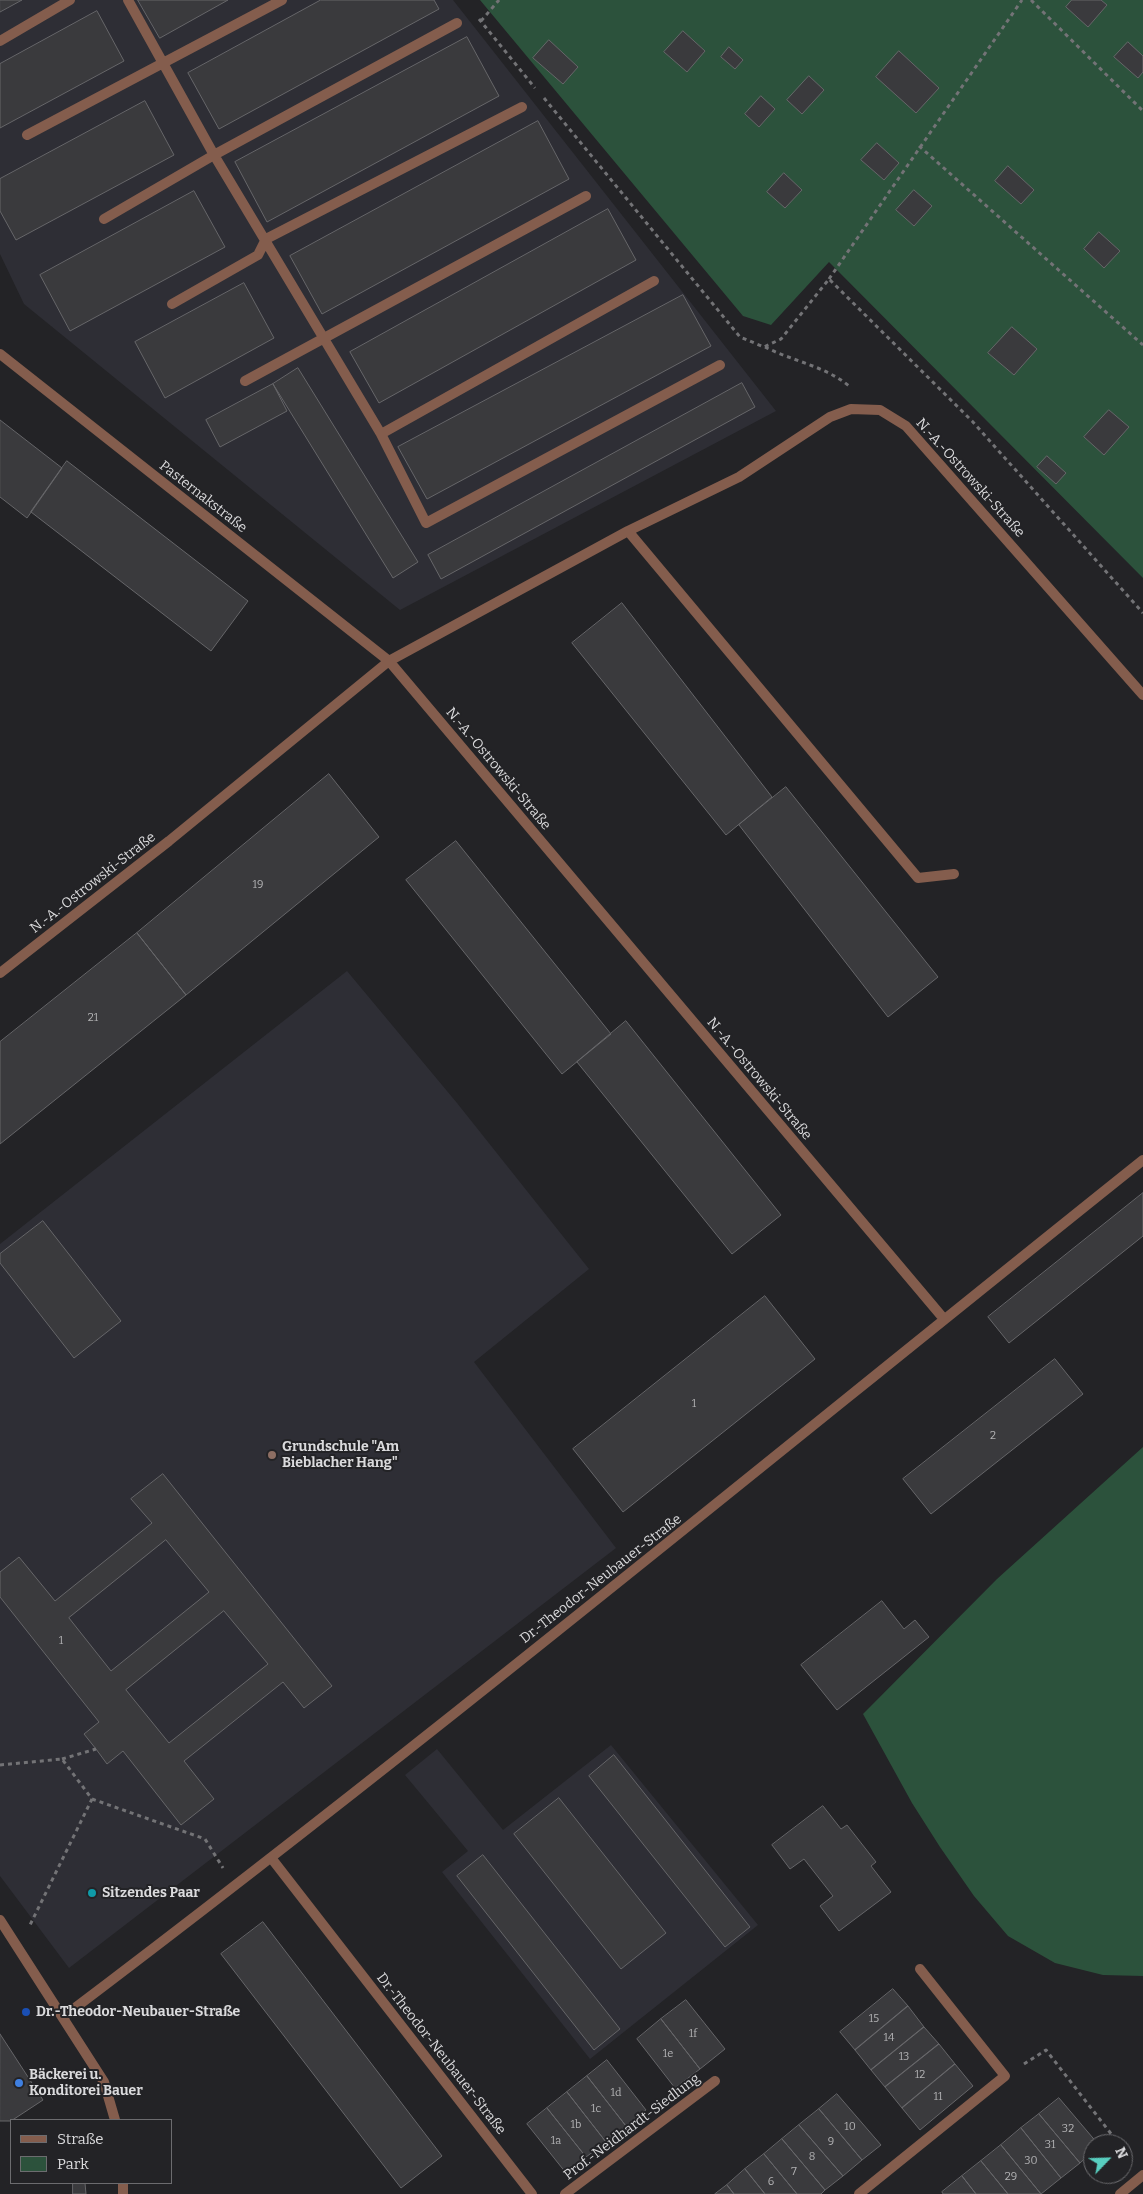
<!DOCTYPE html>
<html>
<head>
<meta charset="utf-8">
<style>
  body { margin:0 }
  #map { position:relative; width:1143px; height:2194px; overflow:hidden; background:#232326; font-family:Bitter,serif }
  canvas { display:block }
  .legend { position:absolute; left:10px; top:2119px; width:162px; height:65px; box-sizing:border-box; background:#232326; border:1px solid #6c6c6f; margin:0; padding:6px 9px; list-style:none; font-size:15px; color:#dadadc }
  .legend li { display:flex; align-items:center; gap:10px; height:25px }
  .legend b { width:25px; border:1px solid #6c6c6f }
  .north { position:absolute; left:1083px; top:2134px; width:50px; height:50px; box-sizing:border-box; background:#232326; border:1px solid #6c6c6f; border-radius:50%; rotate:66deg; font-size:14px; font-weight:700; line-height:20px; text-align:center; color:#dadadc }
  .north::after { content:''; display:block; margin:auto; width:18px; height:22px; background:#58cebf; clip-path:polygon(50% 0,100% 100%,50% 72%,0 100%) }
</style>
</head>
<body>
<div id="map">
<canvas width="1143" height="2194"></canvas>
<ul class="legend">
<li><b style="height:6px;background:#845d4d"></b>Straße</li>
<li><b style="height:14px;background:#2c523c"></b>Park</li>
</ul>
<div class="north">N</div>
</div>
<script>
const context = document.querySelector('canvas').getContext('2d');
context.lineJoin = 'round';
function paint(path, color) { context.fillStyle = color; context.fill(path, 'evenodd'); }
function strokePath(path, color, width, dash) { context.strokeStyle = color; context.lineWidth = width; context.lineCap = dash ? 'butt' : 'round'; context.setLineDash(dash || []); context.stroke(path); }
function drawText(font, color, halo, rows, align = 'center') {
  context.font = font + ' Bitter,serif'; context.lineWidth = 4; context.setLineDash([]); context.textBaseline = 'middle'; context.strokeStyle = halo; context.fillStyle = color; for (const [text, x, y, turn = 0] of rows) {
    context.save(); context.translate(x, y); context.rotate((+turn || 0) * Math.PI / 180); context.textAlign = isNaN(turn) ? turn : align; if (halo) context.strokeText(text, 0, 0); context.fillText(text, 0, 0); context.restore();
  }
}
paint(new Path2D(`
  M0 0H453L776 411 400 610 24 304 0 254Z
  M347 971 457 1103 589 1269 474 1362 616 1548 69 1968 0 1876V1244Z
  M611 1745 758 1925 590 2059 442 1872 468 1851 405 1775 437 1749 503 1830Z`), '#2e2e35');
paint(new Path2D(`
  M480 0H1143V578L829 262 771 325 743 316Z
  M1143 1447V1976L1103 1975 1055 1963 1008 1936 974 1896 940 1847 912 1803 863 1714 997 1579Z`), '#2c523c');
const building = new Path2D(`
  M0 0H22L0 12Z
  M138 0H228L160 38Z
  M321 0H434L439 9 219 129 188 73Z
  M1072 0H1101L1107 5 1088 27 1066 7Z
  M97 11 124 61 0 128V64Z
  M683 31 705 51 687 72 664 52Z
  M467 37 499 96 267 222 235 162Z
  M549 40 578 67 563 84 533 58Z
  M1128 42 1143 56V72L1138 78 1114 57Z
  M729 47 743 60 735 69 721 57Z
  M899 51 939 88 916 113 876 77Z
  M809 76 824 90 802 114 787 100Z
  M761 96 775 109 759 127 745 114Z
  M145 101 174 155 16 240 0 211V179Z
  M538 121 569 179 322 314 290 256Z
  M877 143 899 163 884 180 861 160Z
  M1008 166 1034 190 1021 204 995 181Z
  M784 173 802 190 785 208 767 192Z
  M914 190 932 206 914 226 896 210Z
  M194 191 225 247 70 331 40 275Z
  M608 209 636 260 379 403 350 352Z
  M1099 232 1120 251 1104 268 1084 249Z
  M244 283 274 338 165 398 135 342Z
  M683 295 711 346 427 499 398 447Z
  M1012 327 1037 349 1014 375 988 353Z
  M298 368 418 562 393 578 273 384Z
  M742 383 755 407 441 579 428 555Z
  M273 384 287 411 220 447 206 420Z
  M1109 410 1129 427 1104 455 1084 437Z
  M0 420 62 468 27 518 0 497Z
  M1047 456 1066 473 1056 484 1037 467Z
  M67 461 248 601 211 651 31 512Z
  M622 603 772 797 726 835 572 643Z
  M329 774 379 837 186 995 137 933Z
  M786 787 938 977 888 1017 739 825Z
  M456 841 611 1034 562 1074 406 880Z
  M137 933 186 995 0 1144V1042Z
  M626 1021 781 1215 732 1254 577 1062Z
  M1143 1193V1236L1009 1343 988 1317Z
  M43 1221 121 1321 74 1358 0 1263V1254Z
  M765 1296 815 1359 623 1512 573 1449Z
  M1055 1359 1083 1394 931 1514 903 1479Z
  M163 1474 332 1686 304 1708 283 1682 184 1761 214 1799 181 1825 123 1751 107 1764 96 1749 84 1734 99 1722 0 1597V1572L19 1557 55 1601 152 1523 131 1499ZM166 1540 209 1592 111 1671 69 1618ZM224 1611 268 1664 169 1743 126 1690Z
  M882 1601 904 1629 915 1620 929 1637 837 1710 801 1665Z
  M614 1755 750 1927 725 1947 589 1776Z
  M559 1798 666 1933 621 1969 514 1834Z
  M823 1806 841 1829 847 1825 876 1862 871 1866 891 1892 839 1931 820 1906 833 1896 804 1859 790 1869 772 1845Z
  M483 1855 620 2029 594 2050 457 1876Z
  M263 1922 442 2156 401 2188 221 1954Z
  M893 1989 908 2006 855 2050 840 2032Z
  M686 2000 725 2049 700 2069 661 2019Z
  M908 2006 924 2027 871 2070 855 2050Z
  M661 2019 700 2069 675 2088 637 2039Z
  M924 2027 939 2044 885 2087 871 2070Z
  M0 2034 43 2100 11 2121H0Z
  M939 2044 955 2064 902 2108 885 2087Z
  M607 2060 646 2110 626 2126 587 2076Z
  M955 2064 973 2086 920 2130 902 2108Z
  M587 2076 626 2126 606 2142 567 2092Z
  M567 2092 606 2142 586 2157 547 2108Z
  M837 2094 881 2145 862 2160 819 2109Z
  M1059 2098 1098 2144H1093V2151L1080 2163 1039 2114Z
  M547 2108 586 2157 566 2173 527 2124Z
  M819 2109 862 2160 843 2176 799 2125Z
  M1039 2114 1080 2163 1061 2178 1021 2128Z
  M799 2125 843 2176 825 2190 782 2139Z
  M1021 2128 1061 2178 1041 2194 1001 2145Z
  M782 2139 825 2190 821 2194H797L764 2154Z
  M1001 2145 1041 2194H1008L981 2161Z
  M764 2154 797 2194H765L745 2169Z
  M981 2161 1008 2194H976L962 2176Z
  M745 2169 765 2194H734L727 2185Z
  M962 2176 976 2194H943L942 2192Z
  M73 2183H85L86 2194H73Z
  M727 2185 734 2194H715Z`);
paint(building, '#3a3a3d');
strokePath(building, '#666669', 1);
strokePath(new Path2D(`
  M1031 0 1143 111
  M479 19 535 88
  M481 21 499 0
  M544 98 740 337 764 347 781 339 829 279 972 421 1143 613
  M919 146 1143 345
  M829 279 1022 0
  M765 347C792 361 825 366 849 386
  M62 1759 96 1749
  M0 1765 62 1759 92 1799 30 1925
  M92 1799 205 1839 223 1868
  M1024 2064 1046 2050 1119 2144
  M1123 2149 1130 2159`), '#737376', 3, [4, 4]);
strokePath(new Path2D(`
  M128 0 214 155 381 434 426 523 720 365
  M0 41 70 0
  M27 135 282 0
  M104 219 214 155 457 23
  M172 304 258 255 266 239 522 107
  M245 381 586 196
  M381 434 654 281
  M565 2194 715 2081
  M859 2194 1005 2076 920 1969
  M1120 2194 1143 2175`), '#845d4d', 10);
strokePath(new Path2D(`
  M0 354 389 661 944 1319
  M628 531 918 878 954 874
  M0 973 169 841 389 661 628 531 739 477 830 417 851 409 880 410 906 426 1143 695
  M272 1859 532 2194
  M0 1920 104 2082 115 2120
  M63 2017C430 1740 784 1447 1143 1160
  M123 2183V2194`), '#845d4d', 10);
for (const [x, y, r, color] of [
  [272,1455,5,"#8d6e63"],
  [92,1893,5,"#0f9aa8"],
  [26,2012,5,"#1a4fb4"],
  [19,2083,5,"#3f7fe0"]
]) { const dot = new Path2D(); dot.arc(x, y, r, 0, 2 * Math.PI); context.fillStyle = color; context.fill(dot); strokePath(dot, '#232326', 2); }
drawText('11px', '#b2b2b4', null, [
  ["19",258,885],
  ["21",93,1018],
  ["1",694,1404],
  ["2",993,1436],
  ["1",61,1641],
  ["15",874,2019],
  ["1f",693,2034],
  ["14",889,2038],
  ["1e",668,2054],
  ["13",904,2057],
  ["12",920,2075],
  ["1d",616,2093],
  ["11",938,2097],
  ["1c",596,2109],
  ["1b",576,2125],
  ["10",850,2127],
  ["32",1068,2129],
  ["1a",556,2141],
  ["9",831,2142],
  ["31",1050,2145],
  ["8",812,2157],
  ["30",1031,2161],
  ["7",794,2172],
  ["29",1011,2177],
  ["6",771,2182]
]);
drawText('14px', '#dadadc', '#232326', [
  ["N.-A.-Ostrowski-Straße",970,478,48],
  ["Pasternakstraße",203,497,38],
  ["N.-A.-Ostrowski-Straße",498,769,50],
  ["N.-A.-Ostrowski-Straße",93,883,-38],
  ["N.-A.-Ostrowski-Straße",759,1079,50],
  ["Dr.-Theodor-Neubauer-Straße",601,1579,-38],
  ["Dr.-Theodor-Neubauer-Straße",441,2054,52],
  ["Prof.-Neidhardt-Siedlung",632,2127,-37]
]);
drawText('bold 14px', '#dadadc', '#232326', [
  ["Grundschule \"Am",282,1447],
  ["Bieblacher Hang\"",282,1463],
  ["Sitzendes Paar",102,1893],
  ["Dr.-Theodor-Neubauer-Straße",36,2012],
  ["Bäckerei u.",29,2075],
  ["Konditorei Bauer",29,2091]
], 'left');
</script>
</body>
</html>
